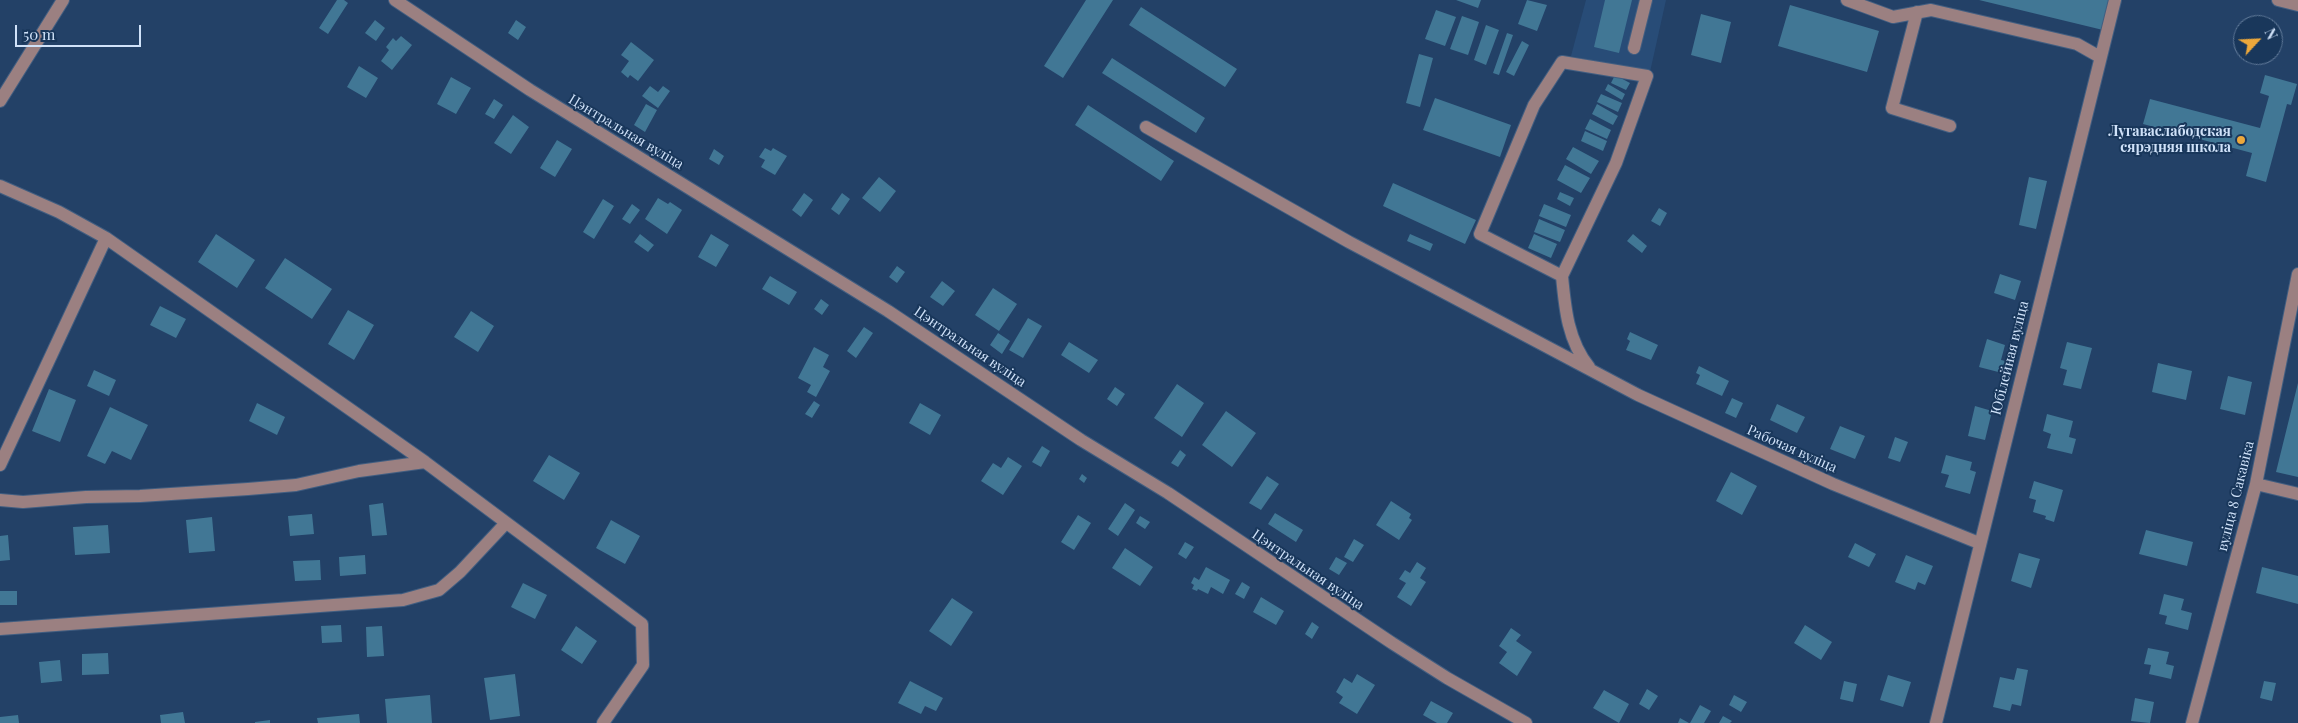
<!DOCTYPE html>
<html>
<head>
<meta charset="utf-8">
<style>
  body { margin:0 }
  #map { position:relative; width:2298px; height:723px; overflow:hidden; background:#234167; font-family:"Playfair Display",serif }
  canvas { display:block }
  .north { position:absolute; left:2233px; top:15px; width:50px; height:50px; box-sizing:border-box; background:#19375b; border:1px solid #627b9a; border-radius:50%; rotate:65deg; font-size:14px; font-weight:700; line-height:20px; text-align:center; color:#d0e2f9 }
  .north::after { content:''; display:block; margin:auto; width:18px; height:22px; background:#eda83b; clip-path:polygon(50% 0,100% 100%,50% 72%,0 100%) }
  .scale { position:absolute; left:15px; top:25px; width:126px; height:22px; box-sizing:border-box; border:2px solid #d0e2f9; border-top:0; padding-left:6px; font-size:15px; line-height:18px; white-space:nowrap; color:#d0e2f9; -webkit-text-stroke:4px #19375b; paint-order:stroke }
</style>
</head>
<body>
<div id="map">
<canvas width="2298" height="723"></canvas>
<div class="north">N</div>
<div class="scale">50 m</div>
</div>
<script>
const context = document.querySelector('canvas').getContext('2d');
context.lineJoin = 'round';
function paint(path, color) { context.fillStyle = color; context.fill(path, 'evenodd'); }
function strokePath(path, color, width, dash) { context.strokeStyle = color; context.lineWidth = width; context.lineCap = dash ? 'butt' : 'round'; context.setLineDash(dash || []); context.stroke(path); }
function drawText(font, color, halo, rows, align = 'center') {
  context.font = font + ' "Playfair Display",serif'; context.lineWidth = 4; context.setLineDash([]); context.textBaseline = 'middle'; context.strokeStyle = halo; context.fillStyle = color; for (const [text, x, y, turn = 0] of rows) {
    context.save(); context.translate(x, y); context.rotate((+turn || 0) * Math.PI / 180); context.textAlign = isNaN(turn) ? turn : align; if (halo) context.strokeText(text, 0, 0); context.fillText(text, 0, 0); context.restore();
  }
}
paint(new Path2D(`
  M1586 0H1666L1650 72 1571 56Z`), '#284c77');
paint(new Path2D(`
  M337 0H344L348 3 328 34 319 28Z
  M1086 0H1113L1063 78 1044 66Z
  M1456 0H1481L1478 8Z
  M1527 0 1547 5 1537 31 1518 24Z
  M1605 0H1632L1619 53 1594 47Z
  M1979 0H2110L2103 30Z
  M1790 5 1879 31 1867 72 1778 46Z
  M1141 7 1237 69 1225 87 1129 25Z
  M1436 10 1456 17 1445 46 1425 39Z
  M1701 14 1731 22 1721 63 1691 55Z
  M1462 16 1479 22 1468 55 1450 49Z
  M375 20 385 28 376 41 365 33Z
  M516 20 526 27 518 40 508 33Z
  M1486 25 1499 30 1486 65 1474 60Z
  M1507 33 1513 35 1499 75 1493 73Z
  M401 36 412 45 392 70 381 61 389 50 386 47 393 38 396 41Z
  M1522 41 1529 45 1514 76 1506 72Z
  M631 42 654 60 638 81 630 75 628 78 621 72 629 61 621 55Z
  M1419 54 1433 58 1420 107 1406 103Z
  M1112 58 1205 118 1196 133 1102 73Z
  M359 66 378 78 366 98 347 87Z
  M1615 75 1630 83 1626 90 1611 83Z
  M2265 75 2297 84 2291 105 2287 104 2266 182 2246 176 2252 153 2143 124 2150 99 2260 128 2269 96 2260 93Z
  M451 77 471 88 456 114 437 104Z
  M1608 84 1625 94 1622 100 1605 90Z
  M650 86 658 92 663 86 670 91 658 108 642 96Z
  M1601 94 1622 103 1618 112 1597 102Z
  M1435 98 1511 125 1500 157 1423 130Z
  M494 99 503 105 494 119 485 114Z
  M646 104 657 110 645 132 634 125Z
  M1597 104 1618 116 1613 125 1592 114Z
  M1088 105 1174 161 1161 181 1075 125Z
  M513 115 529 127 511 154 494 143Z
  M1590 119 1611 130 1607 139 1585 129Z
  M1585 131 1607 141 1603 151 1581 141Z
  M557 140 572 149 555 177 540 168Z
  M1573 147 1599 161 1591 174 1566 159Z
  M765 148 771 151 773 148 787 156 775 175 761 167 765 160 759 157Z
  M714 149 724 156 719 165 709 159Z
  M1565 165 1590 178 1581 193 1557 180Z
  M879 177 896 191 880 212 862 198Z
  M2029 177 2047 181 2036 229 2019 225Z
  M1393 183 1476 220 1465 244 1383 206Z
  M1560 192 1574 198 1570 206 1557 199Z
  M804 193 813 200 801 217 792 210Z
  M842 193 850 199 839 215 831 209Z
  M658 198 668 204 670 202 682 210 667 234 645 219Z
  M603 199 614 206 594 239 583 232Z
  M632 204 640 210 630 224 622 219Z
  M1544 204 1571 215 1566 227 1539 216Z
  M1659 208 1667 213 1660 226 1651 221Z
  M1539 219 1565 230 1560 242 1534 232Z
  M216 234 255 260 237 288 198 262Z
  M640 234 654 245 648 252 634 242Z
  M711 234 729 245 716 267 698 257Z
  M1410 234 1433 244 1430 251 1407 241Z
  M1534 234 1557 244 1551 258 1528 248Z
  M1633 234 1647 246 1642 253 1627 241Z
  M285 258 332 289 312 319 265 288Z
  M897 266 905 272 897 283 889 277Z
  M2000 274 2021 281 2015 300 1994 293Z
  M770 276 797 292 789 305 762 289Z
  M942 281 955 291 943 306 930 297Z
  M993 288 1017 304 999 331 975 315Z
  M821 299 829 305 822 315 814 309Z
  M160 306 186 319 176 338 150 325Z
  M348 310 374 325 354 360 328 344Z
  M471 311 494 326 478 352 454 337Z
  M1028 318 1042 326 1023 358 1009 350Z
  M864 327 873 333 856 358 847 351Z
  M1630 332 1658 345 1651 360 1626 350 1630 341 1627 339Z
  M998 333 1010 341 1002 354 990 345Z
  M1987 339 2005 345 2001 360 2010 362 2006 374 1979 367Z
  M1069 342 1098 360 1089 373 1061 355Z
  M2067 342 2092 348 2081 389 2063 385 2067 370 2060 368Z
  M814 347 829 355 823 367 830 371 816 397 807 392 811 385 798 378Z
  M2158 363 2192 371 2186 400 2152 392Z
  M1699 366 1729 381 1722 396 1696 384 1700 375 1696 373Z
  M94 370 116 380 109 396 87 386Z
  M2228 376 2252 382 2245 415 2220 409Z
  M2298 383V477L2276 472Z
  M1177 384 1204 403 1182 437 1154 418Z
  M1115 387 1125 394 1117 406 1107 399Z
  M49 389 76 400 60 442 32 431Z
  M1732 398 1743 403 1736 418 1725 413Z
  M814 401 820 405 812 418 805 414Z
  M257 403 285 417 277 435 249 421Z
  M920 403 941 415 930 435 909 423Z
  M1777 404 1805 417 1797 433 1770 420Z
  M1975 406 1992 411 1985 440 1968 436Z
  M110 407 148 425 131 460 112 451 105 464 87 456Z
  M1226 411 1256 433 1232 467 1202 445Z
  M2047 414 2073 421 2069 437 2076 439 2072 454 2047 448 2051 434 2043 431Z
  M1840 426 1865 436 1855 459 1830 449Z
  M1895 437 1908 442 1900 462 1888 458Z
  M1042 446 1050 451 1041 467 1032 462Z
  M1180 450 1186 455 1178 467 1171 463Z
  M549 455 580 473 564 500 533 481Z
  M1946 455 1972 462 1970 470 1976 472 1970 494 1945 487 1949 475 1941 473Z
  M1008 457 1022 466 1003 495 981 481 993 463 1001 468Z
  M1731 472 1757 486 1742 515 1716 501Z
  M1082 474 1087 478 1084 483 1079 479Z
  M1267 476 1279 484 1261 510 1249 503Z
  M2034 481 2063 490 2054 522 2045 519 2046 516 2033 512 2036 500 2029 498Z
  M1391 501 1411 514 1409 518 1412 520 1399 540 1376 525Z
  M383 503 387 535 372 536 369 505Z
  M1125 503 1135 510 1118 536 1108 529Z
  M1275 513 1303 530 1296 542 1268 524Z
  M312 514 314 534 290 536 288 516Z
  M1078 515 1091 523 1074 550 1061 542Z
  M1140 516 1150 522 1145 529 1136 523Z
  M212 517 215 551 189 553 186 520Z
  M611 520 640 536 625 564 596 548Z
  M108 525 110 553 75 555 73 527Z
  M2146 530 2193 542 2187 566 2139 554Z
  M8 535 10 560 0 561V536Z
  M1354 539 1364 545 1353 562 1344 557Z
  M1185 542 1194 547 1186 559 1178 554Z
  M1855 543 1876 554 1869 567 1848 557Z
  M1125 548 1153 567 1140 586 1112 568Z
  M2019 553 2040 559 2031 588 2011 581Z
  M365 555 366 574 340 576 339 557Z
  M1906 555 1933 566 1925 585 1918 582 1915 590 1895 582Z
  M1336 557 1347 563 1339 575 1329 569Z
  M320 560 321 580 295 581 293 561Z
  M1417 562 1426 568 1420 578 1426 582 1411 606 1397 597 1406 583 1399 579 1405 570 1410 573Z
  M1206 567 1230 580 1223 594 1211 587 1208 594 1198 589 1197 591 1192 589 1194 585 1191 583 1194 577 1199 580Z
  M2262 567 2298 576V604L2256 593Z
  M1242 582 1250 587 1244 599 1235 594Z
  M523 583 547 595 535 619 511 607Z
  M0 591H17V605H0Z
  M2164 594 2184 599 2181 610 2192 613 2188 630 2165 624 2167 616 2159 614Z
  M1261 597 1284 611 1276 625 1253 612Z
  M952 598 973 612 951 646 929 631Z
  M1312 622 1319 627 1312 639 1305 634Z
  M341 625 342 642 322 643 321 626Z
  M1805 625 1832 642 1821 660 1794 643Z
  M382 626 384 656 367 657 366 627Z
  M576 626 597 641 582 664 561 650Z
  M1511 628 1521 635 1516 641 1532 652 1517 676 1499 663 1507 652 1499 646Z
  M2148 648 2169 652 2166 664 2174 666 2171 679 2149 674 2151 665 2144 664Z
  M108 653 109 674 82 675V654Z
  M60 660 62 681 41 683 39 662Z
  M2017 668 2028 670 2021 706 2012 704 2010 711 1993 707 2000 677 2014 680Z
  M515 674 520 716 490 720 484 678Z
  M1357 674 1375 685 1357 714 1339 703 1343 697 1336 692 1344 678 1352 683Z
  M1888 675 1911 682 1903 707 1880 700Z
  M910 681 943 698 936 711 925 706 921 714 898 703Z
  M1844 681 1857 684 1853 702 1840 699Z
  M2264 681 2276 683 2272 701 2260 698Z
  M1647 689 1658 696 1649 710 1639 704Z
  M1604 690 1629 704 1619 723 1593 708Z
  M430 695 432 723H387L385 699Z
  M1734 695 1747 702 1741 712 1729 705Z
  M2135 698 2154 702 2150 723 2131 721Z
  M1431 701 1453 713 1447 723H1437L1423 715Z
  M1700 705 1711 711 1704 723H1690Z
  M183 712 185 723H161L160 715Z
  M359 714 360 723H318L317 718Z
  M18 715 19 723H0V717Z
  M1723 716 1732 721 1730 723H1719Z
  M1680 718 1689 723H1678Z
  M270 720V723H255V722Z`), '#417795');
const minor = new Path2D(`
  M395 0 530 90 888 311 1081 440 1168 493 1392 643 1447 678 1526 723
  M1847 0 1893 17 1931 10 2077 44 2100 57
  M2278 0 2298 5
  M1917 12 1892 108 1950 126
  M1634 48 1646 0
  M0 101 63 0
  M1146 127 1349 242 1638 395 1833 484 1979 543
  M0 186 59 212 106 238 425 462
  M1562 276 1616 163 1647 76 1562 62 1534 105 1480 234 1562 276C1565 309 1568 341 1589 367
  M0 465 106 238
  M2256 484 2298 494
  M0 500 23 502 86 497 140 496 248 489 296 485 359 471 425 462 642 624 643 665 603 723
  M0 629 403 600 439 590 460 572 505 524
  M1936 723 2115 0
  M2192 723 2256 484 2298 274`);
strokePath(minor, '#425e81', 14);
strokePath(minor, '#9b8081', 12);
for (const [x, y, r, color] of [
  [2241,140,5,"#eda83b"]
]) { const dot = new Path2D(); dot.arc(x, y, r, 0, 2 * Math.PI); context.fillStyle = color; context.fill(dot); strokePath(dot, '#19375b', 2); }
drawText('14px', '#d0e2f9', '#19375b', [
  ["Цэнтральная вуліца",626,132,31],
  ["Цэнтральная вуліца",970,347,34],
  ["Юбілейная вуліца",2010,358,-76],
  ["Рабочая вуліца",1792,449,24],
  ["вуліца 8 Сакавіка",2236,496,-76],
  ["Цэнтральная вуліца",1308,570,34]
]);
drawText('bold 14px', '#d0e2f9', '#19375b', [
  ["Лугаваслабодская",2231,132],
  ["сярэдняя школа",2231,148]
], 'right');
</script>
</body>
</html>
